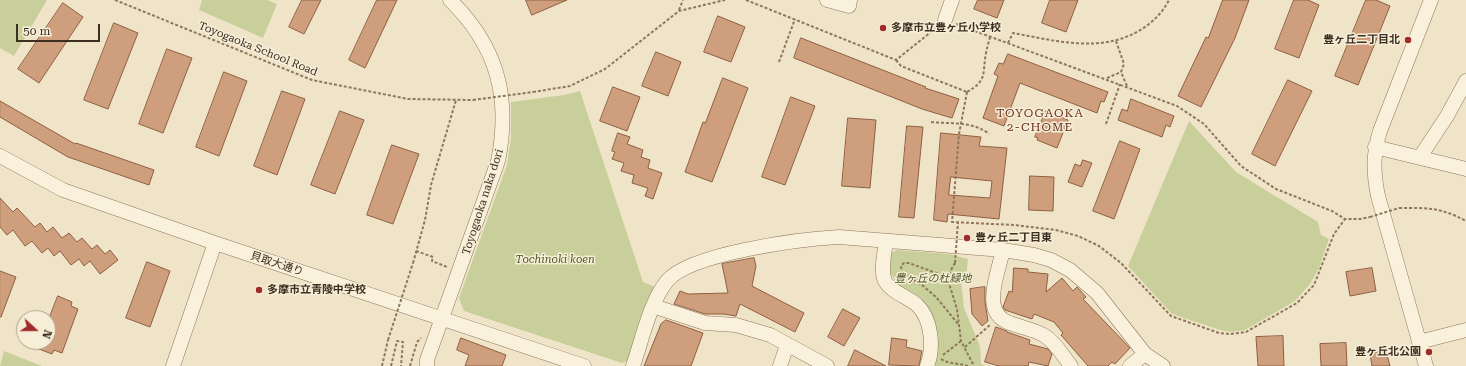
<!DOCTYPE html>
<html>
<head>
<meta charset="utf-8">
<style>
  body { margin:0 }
  #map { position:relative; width:1466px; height:366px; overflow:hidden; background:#f0e4c8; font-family:"Roboto Serif",serif }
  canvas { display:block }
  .north { position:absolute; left:16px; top:310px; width:40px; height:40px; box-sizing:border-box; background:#f7eed8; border:1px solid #ada18e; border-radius:50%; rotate:111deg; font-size:11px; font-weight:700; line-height:16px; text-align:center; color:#3d2e20 }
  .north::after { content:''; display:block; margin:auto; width:14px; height:18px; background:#9e2a2b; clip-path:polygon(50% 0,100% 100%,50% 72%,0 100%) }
  .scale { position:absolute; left:16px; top:24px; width:84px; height:18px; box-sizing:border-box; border:2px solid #3d2e20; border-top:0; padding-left:5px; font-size:12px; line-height:14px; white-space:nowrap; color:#3d2e20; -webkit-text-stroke:3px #f7eed8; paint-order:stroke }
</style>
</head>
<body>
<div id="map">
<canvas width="1466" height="366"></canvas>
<div class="north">N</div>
<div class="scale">50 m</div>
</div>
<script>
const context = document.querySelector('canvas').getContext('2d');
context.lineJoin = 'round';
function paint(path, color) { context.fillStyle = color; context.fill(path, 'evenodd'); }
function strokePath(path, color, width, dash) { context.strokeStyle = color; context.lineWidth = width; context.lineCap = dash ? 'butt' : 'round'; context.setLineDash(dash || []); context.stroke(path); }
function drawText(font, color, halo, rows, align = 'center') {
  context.font = font + ' "Roboto Serif","Noto Sans JP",serif'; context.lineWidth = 3; context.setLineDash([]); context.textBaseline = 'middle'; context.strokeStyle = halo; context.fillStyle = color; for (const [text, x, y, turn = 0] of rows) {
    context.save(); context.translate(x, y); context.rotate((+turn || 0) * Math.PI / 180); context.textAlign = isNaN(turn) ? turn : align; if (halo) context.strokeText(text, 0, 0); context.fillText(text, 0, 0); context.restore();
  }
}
paint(new Path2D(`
  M0 0H47L14 56 0 48Z
  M202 0H267L277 4 263 38 199 10Z
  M580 91 643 282 655 287 630 360 622 363 464 311 459 298 507 165 511 138V102L564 95Z
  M1189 121 1236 172 1318 222 1321 235 1329 239 1319 268 1310 284 1295 301 1245 330 1230 332 1220 330 1172 314 1128 266Z
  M897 250 949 254 968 259 966 278 961 279 964 308 980 346 981 364 987 366H932L936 334 890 273 891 253Z
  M4 351 42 366H0Z`), '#c9cf9b');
const building = new Path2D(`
  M302 0H321L304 34 289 27Z
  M377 0H397L365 68 349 60Z
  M526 0H567L532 15Z
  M978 0H1004L997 18 974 9Z
  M1050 0H1078L1066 32 1042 23Z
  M1223 0H1249L1235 38 1201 107 1178 96 1206 37 1208 38Z
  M1294 0H1308L1319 5 1299 58 1275 49Z
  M1366 0H1376L1390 6 1358 85 1335 76Z
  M63 3 83 17 39 83 18 69Z
  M718 16 745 27 731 62 704 52Z
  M114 23 138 33 108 109 84 100Z
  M801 38 926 87 925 88 959 99 952 118 922 109 794 58Z
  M167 49 192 58 163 133 139 124Z
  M656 52 681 62 668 96 642 86Z
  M1008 54 1108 92 1104 102 1101 101 1097 113 1020 83 1004 126 983 118 998 76 994 74 999 63 1003 64Z
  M224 72 247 81 219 156 196 147Z
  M723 78 748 88 712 182 685 172 703 122 705 123Z
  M1288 80 1312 91 1275 166 1252 154Z
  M613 87 640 97 627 131 600 121Z
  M282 91 305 99 277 175 254 166Z
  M791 97 815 106 785 185 762 177Z
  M1131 99 1174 116 1170 127 1166 125 1162 137 1118 120 1122 109 1127 111Z
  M0 101 75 144 76 143 154 170 149 185 68 157 0 117Z
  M340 111 364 120 335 194 311 185Z
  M1046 111 1068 120 1057 148 1037 140 1038 138 1035 137Z
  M848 118 876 120 870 188 842 186Z
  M907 126 923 127 914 218 899 217Z
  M618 133 630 137 627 144 643 150 641 157 650 160 648 168 662 173 653 199 645 196 648 188 632 183 634 175 621 171 624 163 612 159 615 152 612 151Z
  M941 133 981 137 979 146 1007 148 999 219 948 214 947 222 934 220ZM951 177 992 181 990 198 949 195Z
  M1120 141 1140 149 1114 219 1093 211Z
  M392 145 419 154 393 224 367 215Z
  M1083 160 1092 163 1082 187 1068 182 1075 164 1080 166Z
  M1030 176 1054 177 1053 211 1029 210Z
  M0 198 13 212 17 208 35 227 40 223 47 232 53 227 62 238 69 233 77 242 82 238 92 249 97 245 105 254 110 250 118 260 100 274 90 261 84 266 79 259 71 265 60 251 54 256 48 248 42 253 32 241 25 246 13 230 7 235 0 227Z
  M754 258 756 266 752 286 804 313 795 332 740 304 736 316 723 314H705L674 304 680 291 688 294 728 293 722 264Z
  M147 262 170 271 150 327 126 318Z
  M1014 268 1028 269V272L1048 274 1046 292 1062 278 1073 291 1077 287 1086 297 1083 299 1130 348 1115 364 1112 362 1108 366H1088L1061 335 1063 333 1054 322 1034 314 1032 319 1005 310 1003 307 1009 291 1012 292Z
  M1372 268 1376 291 1350 296 1346 272Z
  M0 271 16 277 1 317H0Z
  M985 287V302L988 321 982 326 972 314 970 289Z
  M58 296 72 302 71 306 78 309 62 353 54 350 52 354 23 343 48 342V321Z
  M843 309 860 318 844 346 828 337Z
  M666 320 703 333 691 366H644L661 324Z
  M996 327 1007 331V332L1030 340 1029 344 1048 349 1052 354 1048 366 1029 362 1028 366H999L985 362Z
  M1283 336 1284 366H1258L1256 337Z
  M461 338 506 355 502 366H465L469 355 457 350Z
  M892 338 907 340 906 347 922 351 919 366 889 365Z
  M1346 343 1347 366H1321L1320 344Z
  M855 350 886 366H848Z
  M1380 352V356L1387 355 1390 366H1372L1370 354Z`);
paint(building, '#cf9f7d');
strokePath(building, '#8d5f41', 1);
const minor = new Path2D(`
  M827 0 849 6 850 0
  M945 20 952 0
  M1375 147 1466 169
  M0 156 63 190 215 243 584 366
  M1420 157 1447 116 1466 81
  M886 241C885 252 880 270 885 281 891 292 908 297 917 305 932 319 934 348 927 366
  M1003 250C998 274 980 313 1010 323 1022 328 1034 329 1045 336 1056 343 1063 356 1071 366
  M653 306 705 323 736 325 770 335 827 366
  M1419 342 1466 330
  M173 366 215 243
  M427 366V360L498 161C511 97 497 46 450 0
  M633 366C642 340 650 302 667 281 690 253 802 239 839 237L1003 250 1034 255 1051 260 1070 270 1097 293 1145 354 1163 366
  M780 366 787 345
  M1130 366 1145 354
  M1426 366 1378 196C1373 171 1373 155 1380 131L1431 0`);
strokePath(minor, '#8d765c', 15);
strokePath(new Path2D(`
  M115 0 312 80 408 99 473 100
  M746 0 896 60 936 28
  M679 10 683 0
  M956 24 1177 106 1204 124 1241 166 1276 189 1332 211 1345 219H1360L1370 217
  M1116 41 1124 64 1121 72 1127 86
  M1008 43 1013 33C1057 41 1102 54 1142 29 1153 22 1163 12 1169 0
  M896 60 901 66 967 92
  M779 62 795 19
  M1107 78 1121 72
  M533 92 570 86 605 69 679 11 725 0
  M967 92 959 134 952 222 1014 225 1056 230 1078 236 1099 246 1121 263 1171 316 1219 333 1230 334 1246 332 1297 303 1314 285 1334 234 1345 219
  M967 92C988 80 982 74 986 53 987 47 989 42 990 37
  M931 122C951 124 973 121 989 134
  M1106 124 1120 84
  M1399 208C1428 208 1440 207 1466 221
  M957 234 958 223
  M416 251 433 257 432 261 447 267
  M413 263 425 220 431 185 456 100
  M955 263 947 277 957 309 961 341 974 366
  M947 277 909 263H904L901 266 902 273 922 285 936 297 958 324
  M965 347 991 324
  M943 355 961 341
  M941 359C948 364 959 363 968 366
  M382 366 388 340
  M391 366 397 341 403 342 401 366
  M410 366 417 342 421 338`), '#8d765c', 2, [3, 2]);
strokePath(minor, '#faf1dc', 14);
strokePath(new Path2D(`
  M473 100 533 92
  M1370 217 1399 208
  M955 263 957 236
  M388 340 413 263`), '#8d765c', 2, [3, 2]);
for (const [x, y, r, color] of [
  [883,28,4,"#9e2a2b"],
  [1408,40,4,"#9e2a2b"],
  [967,238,4,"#9e2a2b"],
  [259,290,4,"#9e2a2b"],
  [1429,352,4,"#9e2a2b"]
]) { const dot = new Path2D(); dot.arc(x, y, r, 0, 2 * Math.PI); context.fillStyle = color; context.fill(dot); strokePath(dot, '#f7eed8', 1.5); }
drawText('bold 11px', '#3d2e20', '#f7eed8', [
  ["多摩市立豊ヶ丘小学校",891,28],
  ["豊ヶ丘二丁目北",1400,40,"right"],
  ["豊ヶ丘二丁目東",975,238],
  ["多摩市立青陵中学校",267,290],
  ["豊ヶ丘北公園",1421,352,"right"]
], 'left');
drawText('11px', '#3d2e20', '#f7eed8', [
  ["Toyogaoka School Road",258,49,22],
  ["Toyogaoka naka dori",483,202,-72],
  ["貝取大通り",277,264,18]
]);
drawText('italic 11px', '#4d5a26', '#f7eed8', [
  ["Tochinoki koen",555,260],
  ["豊ヶ丘の杜緑地",933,279]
]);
context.letterSpacing = '1px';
drawText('12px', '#6b2e1e', '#f7eed8', [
  ["TOYOGAOKA",1040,113],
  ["2-CHOME",1040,127]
]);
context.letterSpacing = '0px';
</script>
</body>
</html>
